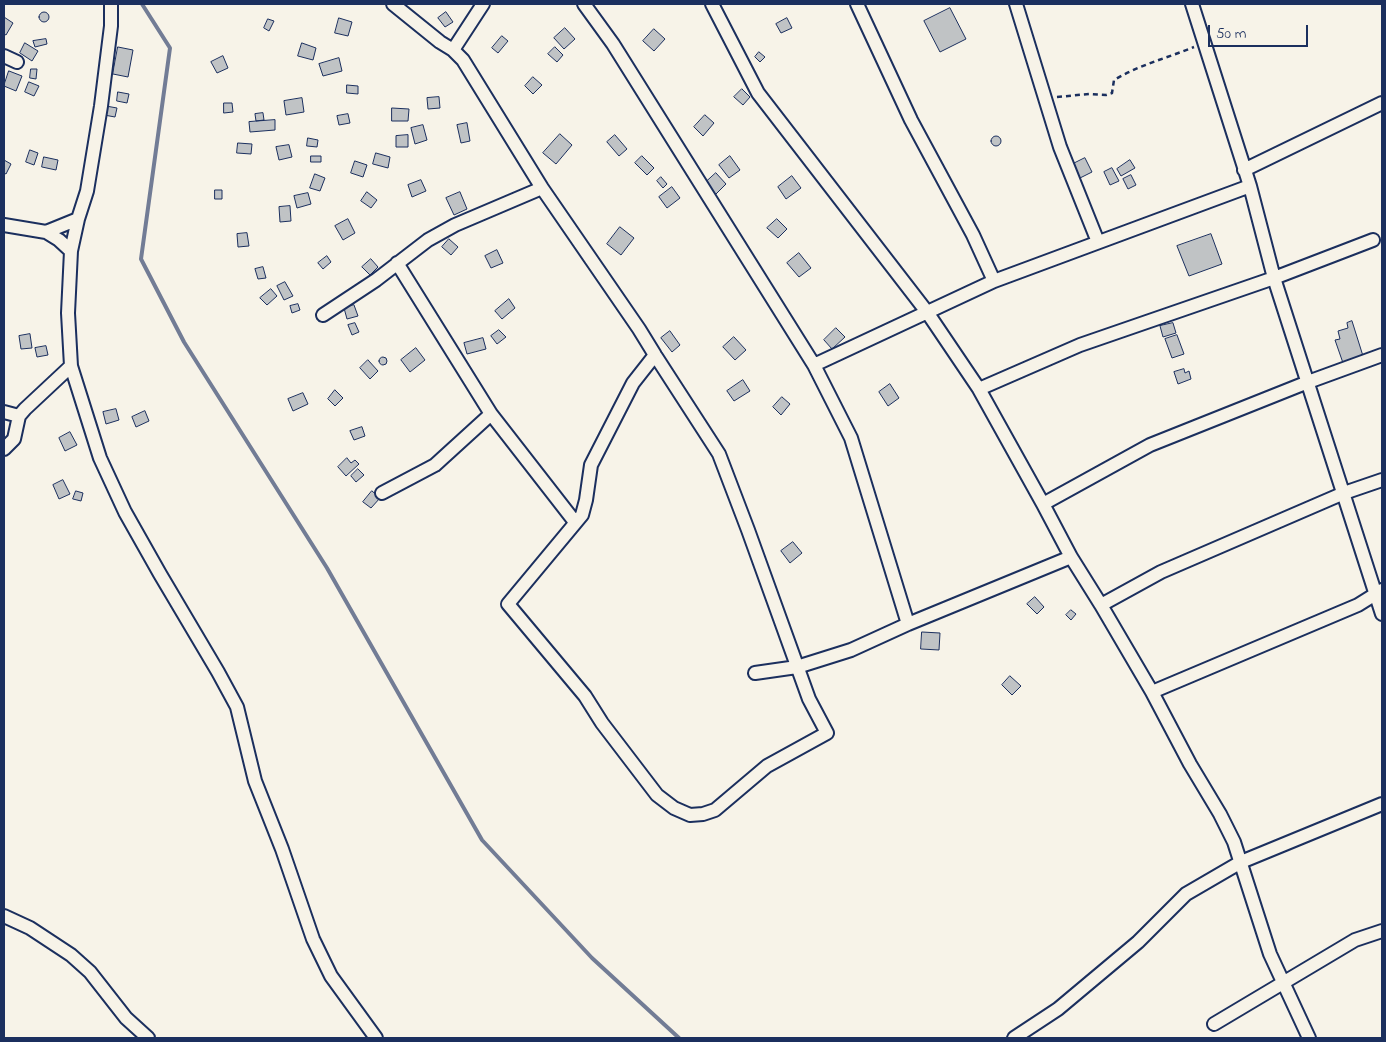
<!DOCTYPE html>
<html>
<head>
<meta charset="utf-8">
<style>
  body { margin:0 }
  #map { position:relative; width:1386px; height:1042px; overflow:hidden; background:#f7f3e8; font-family:"Indie Flower",sans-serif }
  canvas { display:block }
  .frame { position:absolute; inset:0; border:5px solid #1b2f5e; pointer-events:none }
  .scale { position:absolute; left:1208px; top:25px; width:100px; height:22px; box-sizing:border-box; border:2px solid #1b2f5e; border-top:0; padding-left:6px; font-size:15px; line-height:18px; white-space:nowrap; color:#1b2f5e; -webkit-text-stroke:4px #f7f3e8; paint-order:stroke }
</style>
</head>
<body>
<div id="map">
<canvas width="1386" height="1042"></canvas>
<div class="frame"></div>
<div class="scale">50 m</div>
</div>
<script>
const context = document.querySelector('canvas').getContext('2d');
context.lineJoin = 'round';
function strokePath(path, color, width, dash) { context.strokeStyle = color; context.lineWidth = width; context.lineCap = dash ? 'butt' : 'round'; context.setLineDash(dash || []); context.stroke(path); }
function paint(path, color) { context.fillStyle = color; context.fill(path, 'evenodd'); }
strokePath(new Path2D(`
  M142 4 170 48 141 259 184 342 327 568 482 840 592 958 679 1038`), '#727c95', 4);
const building = new Path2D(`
  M950 8 966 39 940 52 924 21Z
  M39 17a5 5 0 1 1 10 0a5 5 0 1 1-10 0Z
  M446 12 453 22 445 27 438 18Z
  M4 17 13 23 6 35 4 34Z
  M339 18 352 22 348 36 335 33Z
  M787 18 792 28 781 33 776 24Z
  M268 19 274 21 269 31 264 28Z
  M565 28 575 39 564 49 554 38Z
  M654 29 665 39 654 51 643 41Z
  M502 36 508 41 498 53 492 48Z
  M46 39 47 44 35 47 33 41Z
  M25 43 38 51 32 61 20 53Z
  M302 43 316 48 313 60 298 56Z
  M118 47 133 50 128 77 113 74Z
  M555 47 563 55 557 62 548 54Z
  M759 52 765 57 760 62 755 57Z
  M223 56 228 68 217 73 211 62Z
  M339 58 342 71 323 76 319 64Z
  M31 69H37L36 79 30 78Z
  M9 71 22 76 16 91 4 86Z
  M533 77 542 85 533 94 525 86Z
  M29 82 39 86 34 96 25 92Z
  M347 85 358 86V94L347 93Z
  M742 89 750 97 743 105 734 97Z
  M118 92 129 94 127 103 117 101Z
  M439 97 440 108 428 109 427 98Z
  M302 98 304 112 286 115 284 101Z
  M224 103H232L233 112 224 113Z
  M106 106 117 108 115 117 104 115Z
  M392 108 409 109 408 121H392Z
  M263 113 264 120 256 121 255 114Z
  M348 114 350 123 339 125 337 116Z
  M705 115 714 123 703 136 694 127Z
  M275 120V130L250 132 249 122Z
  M467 123 470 141 461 143 457 125Z
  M423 125 427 140 415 144 411 128Z
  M560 134 572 145 556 164 543 153Z
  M408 135V147H396V136Z
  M615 135 627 149 619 156 607 142Z
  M991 141a5 5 0 1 1 10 0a5 5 0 1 1-10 0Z
  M308 138 318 140 317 147 307 146Z
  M238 143 252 144 251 154 237 153Z
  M289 145 292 157 279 160 276 147Z
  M30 150 38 153 34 165 26 162Z
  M376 153 390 157 388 168 373 164Z
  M311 156H321V162H311Z
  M642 156 654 168 647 175 635 163Z
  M730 156 740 170 729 178 719 165Z
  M44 157 58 160 56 170 42 167Z
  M1085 158 1092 172 1080 178 1073 164Z
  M4 160 11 164 6 174 4 173Z
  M1130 160 1135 168 1121 176 1117 169Z
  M355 161 367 165 363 177 351 173Z
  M1112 168 1119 181 1110 185 1104 172Z
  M716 173 726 184 715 195 705 183Z
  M315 174 325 178 320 191 310 188Z
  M1131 175 1136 185 1128 189 1123 179Z
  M792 176 801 188 786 199 778 187Z
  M661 177 667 184 663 188 657 181Z
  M421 180 426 191 412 197 408 185Z
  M672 187 680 198 667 208 659 197Z
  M215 190H222V199H215Z
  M367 192 377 200 371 208 361 201Z
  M460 192 467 209 454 215 446 198Z
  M308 193 311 204 297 208 294 196Z
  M290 206 291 221 280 222 279 207Z
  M348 219 355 233 343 240 335 226Z
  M777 219 787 229 778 238 767 228Z
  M620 227 634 238 621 255 607 244Z
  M247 233 249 246 238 247 237 234Z
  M1211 234 1222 264 1189 276 1177 246Z
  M449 239 458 247 451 255 442 247Z
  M497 250 503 263 491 268 485 256Z
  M799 253 811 268 799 277 787 263Z
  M327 256 331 262 323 269 318 263Z
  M371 259 378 267 370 275 362 267Z
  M263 267 266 278 258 279 255 269Z
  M285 282 293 296 284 300 277 286Z
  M271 289 277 296 267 305 260 298Z
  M509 299 515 308 502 319 495 311Z
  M298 304 300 310 292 313 290 306Z
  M354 305 358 316 347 319 344 308Z
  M1352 321 1363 356 1343 363 1335 340 1340 339 1338 331 1348 328 1347 323Z
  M355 323 359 332 352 335 348 325Z
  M1173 323 1176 333 1163 337 1160 326Z
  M836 328 845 337 832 349 824 340Z
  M499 330 506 337 497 344 491 336Z
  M670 331 680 345 672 352 661 338Z
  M30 334 32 348 21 349 19 336Z
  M1177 335 1184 354 1172 358 1165 339Z
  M734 337 746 350 735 360 723 347Z
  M483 338 486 349 467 354 464 343Z
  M46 346 48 355 37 357 35 348Z
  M416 348 425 360 410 372 401 360Z
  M379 361a4 4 0 1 1 8 0a4 4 0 1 1-8 0Z
  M368 360 378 371 370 379 360 368Z
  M1184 369 1185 373 1189 371 1191 379 1178 384 1174 372Z
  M743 380 750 391 734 401 727 391Z
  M890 384 899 398 888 406 879 392Z
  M335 390 343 398 335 406 328 399Z
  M303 393 308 404 293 411 288 399Z
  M782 397 790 404 781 415 773 407Z
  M116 409 119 420 106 424 103 412Z
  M145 411 149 421 136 427 132 417Z
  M362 427 365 436 354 440 350 431Z
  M70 432 77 445 65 451 59 438Z
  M347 458 351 463 355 460 359 464 346 476 338 467Z
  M358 469 364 475 356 482 351 476Z
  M63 480 70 494 59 499 53 485Z
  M76 491 83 493 81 501 73 499Z
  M372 491 380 498 371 508 363 502Z
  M793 542 802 553 790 563 781 551Z
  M1035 597 1044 607 1037 614 1027 604Z
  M1071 610 1076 614 1071 620 1066 615Z
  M922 632 940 633 939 650 921 649Z
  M1010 676 1021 686 1012 695 1002 685Z`);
paint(building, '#c0c3c5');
strokePath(building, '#1b2f5e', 1);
const minor = new Path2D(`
  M111 4V26L101 106 87 191 78 219 71 251 68 313 71 366 100 458 125 512 160 574 218 672 237 707 255 781 282 849 313 939 331 976 376 1038
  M393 4 440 42 453 50 463 60 542 188 639 329 655 355 719 454 748 530 809 699 827 733 767 766 715 810 703 814 690 815 674 808 657 795 602 723 585 696 508 604 582 515 586 500 591 465 633 383 655 355
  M584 4 613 44 814 365 851 438 908 624
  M712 4 758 93 927 312 979 389 1043 504 1071 557 1101 605 1152 692 1190 764 1220 814 1234 842 1270 954 1309 1038
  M857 4 911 120 973 235 994 281
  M1016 4 1060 147 1098 242
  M1192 4 1250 186 1274 278 1382 614
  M453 50 483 4
  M4 56 17 62
  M1244 170 1382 103
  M4 225 46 232 59 240 71 251
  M46 232 78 219
  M397 263 491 414 575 522
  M323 315 376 280 428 240 455 225 542 188
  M814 365 994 281 1250 186
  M979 389 1080 345 1274 278 1373 240
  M4 412 19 416
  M4 449 14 439 19 416 25 409 71 366
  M382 493 435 465 491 414
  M1043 504 1150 445 1308 382 1382 355
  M1101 605 1161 572 1344 493 1382 480
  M755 673 797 667 851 650 908 624 1071 557
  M1152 692 1358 605 1382 590
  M4 916 30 928 71 955 90 972 126 1018 148 1038
  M1214 1024 1355 940 1382 931
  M1014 1038 1058 1009 1138 942 1186 894 1241 862 1382 804`);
strokePath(minor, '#1b2f5e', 16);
strokePath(new Path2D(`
  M1057 97 1089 94 1106 95 1112 93 1114 80C1139 65 1167 58 1194 47`), '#1b2f5e', 2.5, [5, 4]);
strokePath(minor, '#f7f3e8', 12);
</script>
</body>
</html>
